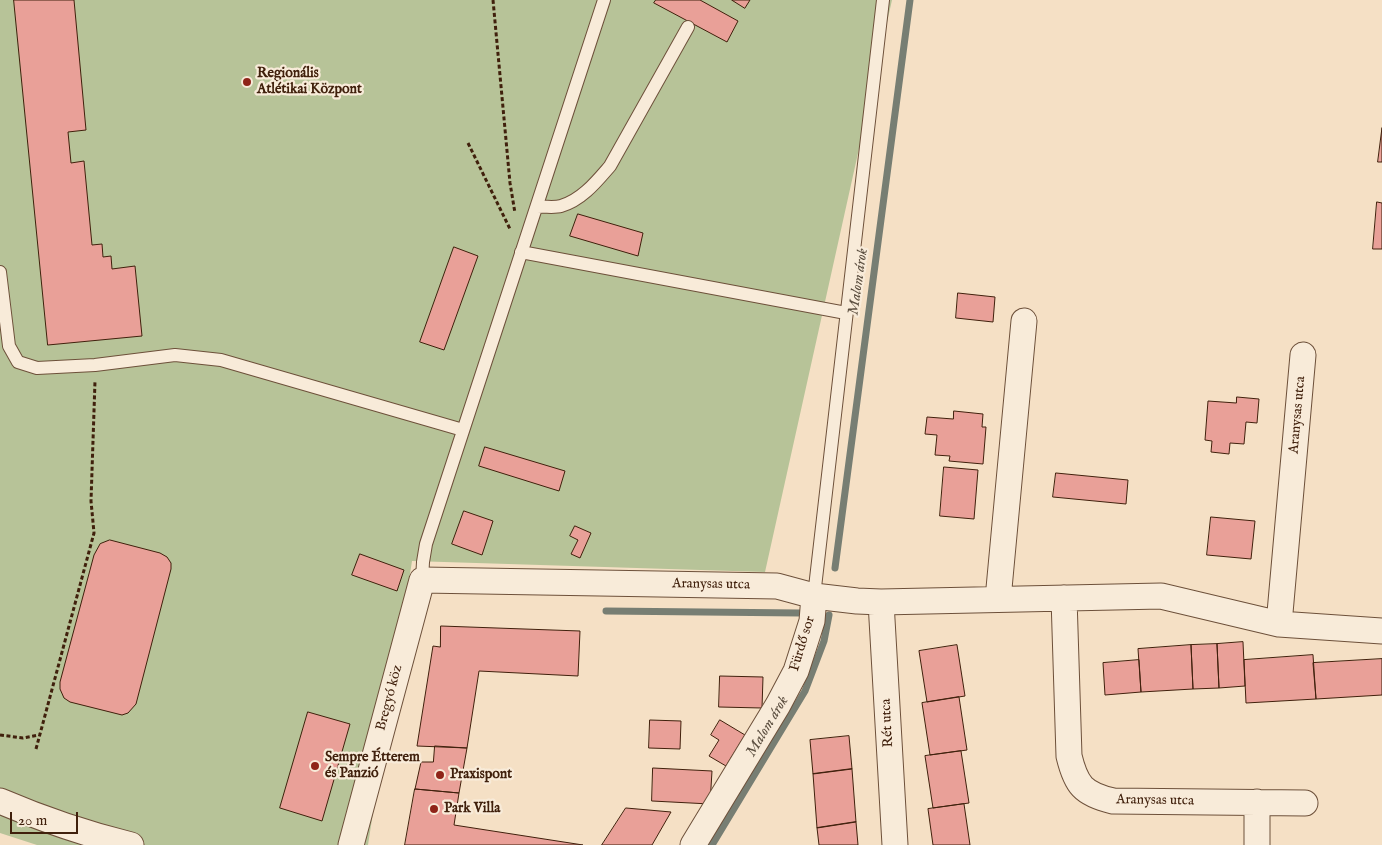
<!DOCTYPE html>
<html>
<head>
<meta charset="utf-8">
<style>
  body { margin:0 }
  #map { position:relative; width:1382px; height:845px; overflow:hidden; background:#f5e0c5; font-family:"IM FELL English",serif }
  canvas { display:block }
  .scale { position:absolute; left:10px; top:812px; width:68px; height:22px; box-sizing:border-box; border:2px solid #40200c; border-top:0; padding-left:6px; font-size:15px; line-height:18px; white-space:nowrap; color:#40200c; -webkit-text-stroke:4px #f8ebd9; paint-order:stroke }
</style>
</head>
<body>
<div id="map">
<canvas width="1382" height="845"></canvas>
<div class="scale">20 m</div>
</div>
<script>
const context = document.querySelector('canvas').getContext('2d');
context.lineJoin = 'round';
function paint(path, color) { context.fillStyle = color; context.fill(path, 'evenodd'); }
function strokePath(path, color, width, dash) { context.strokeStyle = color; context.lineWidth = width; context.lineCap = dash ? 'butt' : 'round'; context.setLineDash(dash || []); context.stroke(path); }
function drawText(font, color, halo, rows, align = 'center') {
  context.font = font + ' "IM FELL English",serif'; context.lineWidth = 4.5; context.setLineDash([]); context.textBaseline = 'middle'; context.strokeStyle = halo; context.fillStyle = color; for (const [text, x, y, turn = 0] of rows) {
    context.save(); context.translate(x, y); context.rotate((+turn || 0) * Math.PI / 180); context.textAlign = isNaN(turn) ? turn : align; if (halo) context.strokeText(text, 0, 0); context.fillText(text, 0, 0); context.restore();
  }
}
paint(new Path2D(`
  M0 0H892L765 572 412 561 368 845H37L0 833Z`), '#b7c398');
strokePath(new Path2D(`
  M835 568 910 0
  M606 611 800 613
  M712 845 805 691 824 641 829 615`), '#777e73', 7);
const building = new Path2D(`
  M14 0H74L86 130 68 132 71 163 84 161 92 245 102 244 103 257 111 256 112 269 135 266 142 336 48 345Z
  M656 0H700L738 21 727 42 654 3Z
  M732 0H750L745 8Z
  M1382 128V162H1378Z
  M1377 202 1382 203V249H1373Z
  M578 214 643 233 638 256 570 236Z
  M454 247 478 256 444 350 420 342Z
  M958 293 995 297 993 322 956 318Z
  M1237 397 1259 399 1257 423 1246 422 1244 444 1230 443 1229 454 1211 452 1212 441 1205 440 1208 401 1236 403Z
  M954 411 983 414 982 427H986L983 464 949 461 950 456 935 455 937 435 925 434 927 417 953 419Z
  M485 447 565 471 559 491 479 466Z
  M944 467 978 470 974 519 940 516Z
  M1056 473 1128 480 1126 504 1053 497Z
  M464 511 493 521 482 555 452 544Z
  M1211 517 1255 521 1251 559 1207 555Z
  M575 526 591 533 580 558 571 554 578 540 570 536Z
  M110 540 160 553 167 557 171 563V569L136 704 128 713 122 715 70 702 64 698 60 689V682L94 555 100 544Z
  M360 554 404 570 397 591 352 575Z
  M441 626 580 631 578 676 479 671 467 748 417 746 433 646 440 647Z
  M1243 642 1245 686 1219 688 1217 644Z
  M1217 644 1219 688 1193 689 1191 645Z
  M957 645 965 696 927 702 919 651Z
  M1191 645 1193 689 1141 692 1138 649Z
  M1313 655 1316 699 1246 703 1244 660Z
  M1382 659V695L1316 699 1313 663Z
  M1139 660 1141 692 1105 695 1103 663Z
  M720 676 763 677 762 708 719 707Z
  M959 697 967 750 930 755 922 703Z
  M308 712 350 724 322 821 280 808Z
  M650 720 681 721 680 749 649 748Z
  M720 720 745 735 726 766 709 756 719 740 711 735Z
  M849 736 852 769 813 774 810 740Z
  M435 746 467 748 459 793 415 789 421 762H433Z
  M961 751 969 803 933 808 925 756Z
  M653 768 712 771 710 804 652 801Z
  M852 769 856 822 817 828 813 774Z
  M415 789 459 793 454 825 583 845H405Z
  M964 804 970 845H933L928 809Z
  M626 808 671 812 652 845H602Z
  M856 822 858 845H819L817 828Z`);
paint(building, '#e9a098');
strokePath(building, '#40200c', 1);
const service = new Path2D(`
  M537 207C544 206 554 208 561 206 582 200 597 181 610 166L688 27
  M521 252 846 313
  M0 272 9 346 18 362 37 368 95 365 175 355 221 360 463 430
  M422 580 423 562 426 544 604 0
  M814 596 883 0`);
const minor = new Path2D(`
  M1064 598 1069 756C1076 785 1083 794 1113 801L1305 803
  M998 599 1024 321
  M881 602 895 845
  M1279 624 1303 355
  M0 801C42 819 86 834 131 845
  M1257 802V845
  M351 845 422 580 777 586 814 596 857 601 881 602 1161 596 1279 624 1382 631
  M693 845 778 705 796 671 812 621 814 596`);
strokePath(service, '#6d503a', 14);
strokePath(minor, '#6d503a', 27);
strokePath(new Path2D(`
  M493 0 510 183 515 213
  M468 143 510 229
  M0 735 23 738 39 735
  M36 749 94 533 91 501 95 381`), '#40200c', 3, [4, 2.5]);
strokePath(service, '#f8ebd9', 12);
strokePath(minor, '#f8ebd9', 25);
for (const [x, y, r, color] of [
  [247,82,5,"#8f2418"],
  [315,766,5,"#8f2418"],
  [440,775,5,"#8f2418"],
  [434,809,5,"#8f2418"]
]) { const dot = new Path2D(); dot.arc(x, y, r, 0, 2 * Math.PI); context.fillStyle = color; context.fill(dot); strokePath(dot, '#f8ebd9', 2); }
drawText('bold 14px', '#40200c', '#f8ebd9', [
  ["Regionális",257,74],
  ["Atlétikai Központ",257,90],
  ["Sempre Étterem",325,758],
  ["és Panzió",325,774],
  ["Praxispont",450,775],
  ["Park Villa",444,809]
], 'left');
drawText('14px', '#40200c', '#f8ebd9', [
  ["Aranysas utca",1298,415,-85],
  ["Aranysas utca",711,585,1],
  ["Fürdő sor",803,644,-73],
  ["Bregyó köz",390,698,-75],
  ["Rét utca",888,723,-93],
  ["Aranysas utca",1155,801,1]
]);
drawText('italic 15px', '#5c4f40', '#f8ebd9', [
  ["Malom árok",859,282,-82],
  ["Malom árok",768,727,-59]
]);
</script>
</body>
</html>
